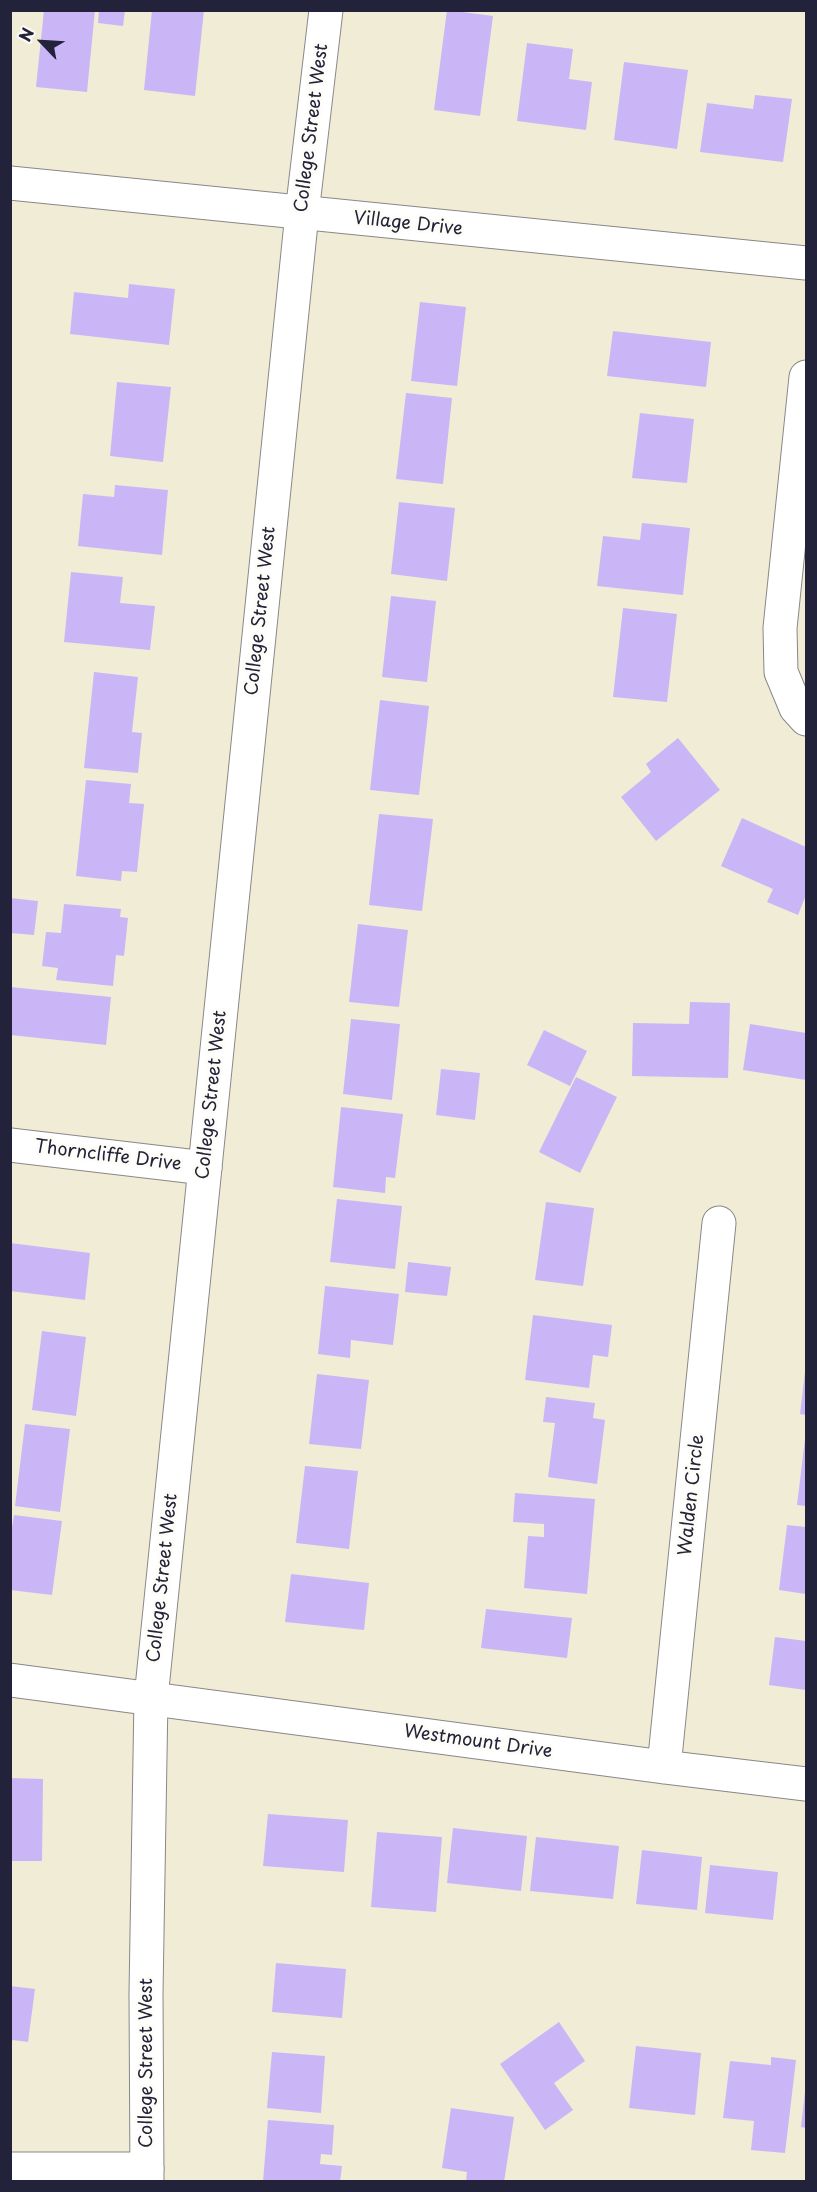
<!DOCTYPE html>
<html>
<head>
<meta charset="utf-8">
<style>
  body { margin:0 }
  #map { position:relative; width:817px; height:2192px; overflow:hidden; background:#f1ecd6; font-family:"Playpen Sans",sans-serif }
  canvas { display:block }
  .frame { position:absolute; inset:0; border:12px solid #22223b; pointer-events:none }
  .north { position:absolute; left:12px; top:12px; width:60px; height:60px; -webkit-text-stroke:4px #fdfcf7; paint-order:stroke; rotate:295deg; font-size:16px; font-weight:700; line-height:24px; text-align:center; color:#22223b }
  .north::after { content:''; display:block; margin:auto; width:21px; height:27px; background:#22223b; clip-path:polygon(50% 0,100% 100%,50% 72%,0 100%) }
</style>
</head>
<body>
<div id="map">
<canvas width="817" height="2192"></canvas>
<div class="frame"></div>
<div class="north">N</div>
</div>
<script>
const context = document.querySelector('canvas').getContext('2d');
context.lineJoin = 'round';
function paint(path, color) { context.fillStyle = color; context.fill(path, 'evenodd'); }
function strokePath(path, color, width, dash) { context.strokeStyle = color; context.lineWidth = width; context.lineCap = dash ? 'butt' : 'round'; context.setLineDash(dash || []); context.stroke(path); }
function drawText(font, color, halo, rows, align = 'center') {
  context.font = font + ' "Playpen Sans",sans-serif'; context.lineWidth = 6; context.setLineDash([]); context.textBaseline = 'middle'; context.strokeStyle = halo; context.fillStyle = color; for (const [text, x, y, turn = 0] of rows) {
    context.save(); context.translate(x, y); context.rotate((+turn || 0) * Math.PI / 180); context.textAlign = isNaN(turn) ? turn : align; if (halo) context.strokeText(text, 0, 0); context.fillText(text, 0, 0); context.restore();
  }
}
paint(new Path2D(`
  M44 10H95L87 92 36 87Z
  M99 10H125L123 26 98 23Z
  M152 10H204L195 96 144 90Z
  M447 10 493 16 480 116 434 110Z
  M527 43 573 49 569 79 592 82 586 130 517 121Z
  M624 62 688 70 677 149 614 140Z
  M755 95 792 99 783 162 700 152 707 103 753 109Z
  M129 284 175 289 169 345 70 334 74 292 128 298Z
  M420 302 466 307 457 386 411 381Z
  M613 331 711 342 706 387 607 376Z
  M117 382 171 387 163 462 110 456Z
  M406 393 452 398 443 484 396 479Z
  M640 413 694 419 687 483 632 478Z
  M115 485 168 490 162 555 78 546 83 494 114 497Z
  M399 502 455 508 447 581 391 574Z
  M642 523 690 528 683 595 597 586 603 536 640 540Z
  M71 572 123 577 120 603 155 606 150 650 64 642Z
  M391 596 436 601 427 682 382 677Z
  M623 608 677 614 667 702 613 697Z
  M94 672 138 677 132 732 142 733 138 773 84 768Z
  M380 700 429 706 419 795 370 790Z
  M678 738 720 790 656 841 621 797 651 772 646 764Z
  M86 780 131 784 129 803 144 804 137 872 122 871 121 881 76 876Z
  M379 814 433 819 422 911 369 905Z
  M742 818 806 847V895L798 915 767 902 773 889 721 866Z
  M10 898 38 901 34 935 10 933Z
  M64 904 121 909 120 917 128 918 124 956 116 955 113 986 56 980 58 968 42 966 46 932 61 933Z
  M358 924 408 930 399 1007 349 1002Z
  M10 987 111 997 106 1045 10 1035Z
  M690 1002 730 1003 728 1078 632 1076 633 1023 689 1024Z
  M351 1019 400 1024 392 1100 343 1094Z
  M750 1024 806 1033V1080L743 1070Z
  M544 1030 587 1051 570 1086 527 1065Z
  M441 1069 480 1073 475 1120 436 1115Z
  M576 1077 617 1097 580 1173 539 1152Z
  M341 1107 403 1114 395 1178 386 1177 385 1193 333 1187Z
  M337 1199 402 1206 395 1269 330 1262Z
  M546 1202 594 1208 583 1286 535 1280Z
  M10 1243 90 1253 85 1300 10 1291Z
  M408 1262 451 1267 447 1296 405 1292Z
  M325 1286 399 1294 393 1345 351 1340 350 1358 318 1354Z
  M533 1315 612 1325 608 1357 593 1355 589 1388 525 1380Z
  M42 1331 86 1337 76 1416 32 1410Z
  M805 1372H806V1415L800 1414Z
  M317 1374 369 1380 361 1449 309 1444Z
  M546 1397 595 1403 593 1418 605 1420 597 1484 548 1477 555 1423 543 1422Z
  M25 1424 70 1429 60 1512 15 1506Z
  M805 1439H806V1506L797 1505Z
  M305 1466 358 1471 349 1549 296 1543Z
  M515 1493 595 1499 587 1594 524 1588 528 1536 544 1537V1524L513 1522Z
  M14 1515 62 1521 52 1595 10 1590V1540Z
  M787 1525 806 1527V1594L779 1590Z
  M291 1574 369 1583 364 1630 285 1622Z
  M486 1609 572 1618 567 1658 481 1648Z
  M775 1637 806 1641V1690L769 1685Z
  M10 1778 43 1779 42 1861H10Z
  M268 1814 348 1820 344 1872 263 1866Z
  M453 1828 527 1836 521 1891 447 1883Z
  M377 1832 442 1837 436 1912 371 1907Z
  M536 1837 619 1846 613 1899 530 1891Z
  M642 1850 702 1857 697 1910 636 1904Z
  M710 1865 778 1872 773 1920 705 1913Z
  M276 1963 346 1969 342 2018 272 2012Z
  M10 1986 35 1989 28 2042 13 2040 10 2044Z
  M559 2022 585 2061 554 2083 573 2110 545 2130 500 2064Z
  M636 2046 701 2053 695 2115 629 2108Z
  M272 2052 325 2056 321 2113 267 2108Z
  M771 2057 796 2060 785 2153 751 2150 754 2121 723 2118 730 2061 771 2065Z
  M805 2092 806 2093V2128L801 2127Z
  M451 2108 514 2117 504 2182H466L467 2172 442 2168Z
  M268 2120 334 2125 332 2155 321 2154 320 2164 342 2166 340 2182H263Z`), '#cab6f7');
const minor = new Path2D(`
  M10 183 806 263
  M806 377 780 628 781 672 796 708 806 719
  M10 1145 205 1168
  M10 1680 664 1767 806 1784
  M664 1767 719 1223
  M10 2169H147`);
const tertiary = new Path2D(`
  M147 2182 146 1993 151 1698 302 213 326 10`);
strokePath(minor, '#8a8788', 35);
strokePath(tertiary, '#8a8788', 35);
strokePath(minor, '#fff', 33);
strokePath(tertiary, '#fff', 33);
drawText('18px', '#22223b', '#fdfcf7', [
  ["College Street West",312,128,-83],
  ["Village Drive",408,224,6],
  ["College Street West",261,611,-84],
  ["College Street West",212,1095,-84],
  ["Thorncliffe Drive",108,1156,7],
  ["Walden Circle",692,1495,-84],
  ["College Street West",163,1578,-84],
  ["Westmount Drive",478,1742,8],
  ["College Street West",147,2063,-90]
]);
</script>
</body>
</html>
